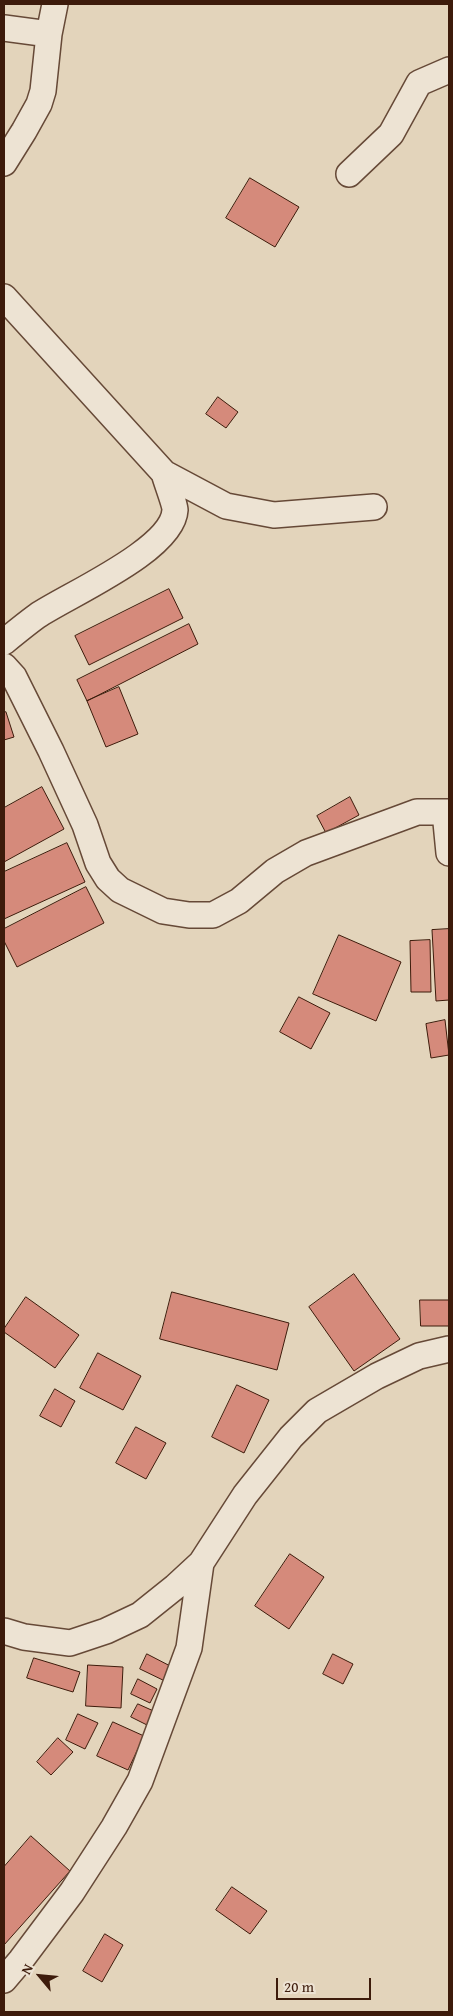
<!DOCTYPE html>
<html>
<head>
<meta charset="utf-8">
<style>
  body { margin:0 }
  #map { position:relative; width:453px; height:2016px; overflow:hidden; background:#e3d4bb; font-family:"Gentium Book Plus",serif }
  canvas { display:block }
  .frame { position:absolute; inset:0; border:5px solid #3d1b0b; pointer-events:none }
  .north { position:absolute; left:15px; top:1951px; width:50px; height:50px; -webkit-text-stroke:4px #ede3d3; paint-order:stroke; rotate:298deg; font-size:14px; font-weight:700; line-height:20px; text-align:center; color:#3d1b0b }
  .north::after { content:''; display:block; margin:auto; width:18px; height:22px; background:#3d1b0b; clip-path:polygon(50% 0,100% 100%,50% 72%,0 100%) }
  .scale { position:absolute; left:276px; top:1978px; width:95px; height:22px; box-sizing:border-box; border:2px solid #3d1b0b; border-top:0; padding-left:6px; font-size:15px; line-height:18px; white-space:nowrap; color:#3d1b0b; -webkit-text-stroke:4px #ede3d3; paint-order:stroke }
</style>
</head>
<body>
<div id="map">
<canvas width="453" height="2016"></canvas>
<div class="frame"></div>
<div class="north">N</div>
<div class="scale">20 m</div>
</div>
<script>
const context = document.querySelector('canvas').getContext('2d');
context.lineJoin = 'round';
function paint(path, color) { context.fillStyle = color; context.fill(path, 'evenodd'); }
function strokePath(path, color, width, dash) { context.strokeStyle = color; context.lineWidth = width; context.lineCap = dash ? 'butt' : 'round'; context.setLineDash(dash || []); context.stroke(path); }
const building = new Path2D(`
  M250 178 299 207 275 247 226 218Z
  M218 397 238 412 226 428 206 414Z
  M169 589 183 618 89 665 75 636Z
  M189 624 198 644 87 701 77 680Z
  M119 687 138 734 106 747 87 701Z
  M6 712 14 737 4 740V713Z
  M42 787 64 829 4 862V808Z
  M350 797 359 815 326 833 317 816Z
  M67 843 85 882 4 919V872Z
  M86 887 104 923 17 967 4 941V929Z
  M449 929V1000L436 1001 432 930Z
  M339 935 401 962 376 1021 313 994Z
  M430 940 431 992H411L410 941Z
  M299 997 330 1013 311 1049 280 1032Z
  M445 1020 449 1055 431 1058 426 1024Z
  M354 1274 400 1339 354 1371 309 1307Z
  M172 1292 289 1323 277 1370 160 1339Z
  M26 1297 79 1335 55 1368 4 1332V1329Z
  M420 1300H449V1326H421Z
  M98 1353 141 1376 123 1410 80 1388Z
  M237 1385 269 1400 244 1453 212 1437Z
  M55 1389 75 1401 61 1427 40 1416Z
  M136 1427 166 1443 146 1479 116 1463Z
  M290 1554 324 1577 289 1629 255 1606Z
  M147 1654 176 1669 169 1683 140 1669Z
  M333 1654 353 1664 343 1684 323 1674Z
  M34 1658 80 1672 73 1692 27 1678Z
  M88 1665 123 1667 121 1708 86 1706Z
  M138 1679 157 1689 150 1703 131 1694Z
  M138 1704 158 1713 151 1727 131 1717Z
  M78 1714 98 1723 85 1749 66 1740Z
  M113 1722 144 1736 128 1770 97 1756Z
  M58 1738 73 1752 51 1775 37 1762Z
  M31 1836 70 1871 4 1945V1867Z
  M232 1887 267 1911 250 1934 216 1910Z
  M105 1934 123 1945 102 1982 83 1971Z`);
paint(building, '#d58a7b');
strokePath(building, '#3d1b0b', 1);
const minor = new Path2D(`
  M4 28 49 34
  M4 163 24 131 39 104 43 91 49 34 55 4
  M349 174 391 134 419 83 449 70
  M4 297 164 473 226 506 274 515 374 507
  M4 642C15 633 26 624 37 616 68 595 173 550 175 510 175 504 166 481 164 473
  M4 666 14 677 51 751 85 825 98 863 108 879 120 890 163 911 189 915H213L239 901 275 871 306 853 417 812H449
  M445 812 449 853
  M4 1631 24 1637 70 1643 106 1631 140 1615 175 1587 201 1563 245 1495 291 1437 317 1411 377 1376 419 1356 449 1349
  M4 1980 21 1960 72 1892 114 1827 140 1781 189 1648 201 1563`);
strokePath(minor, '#664937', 28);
strokePath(minor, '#ede3d3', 25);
</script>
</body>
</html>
